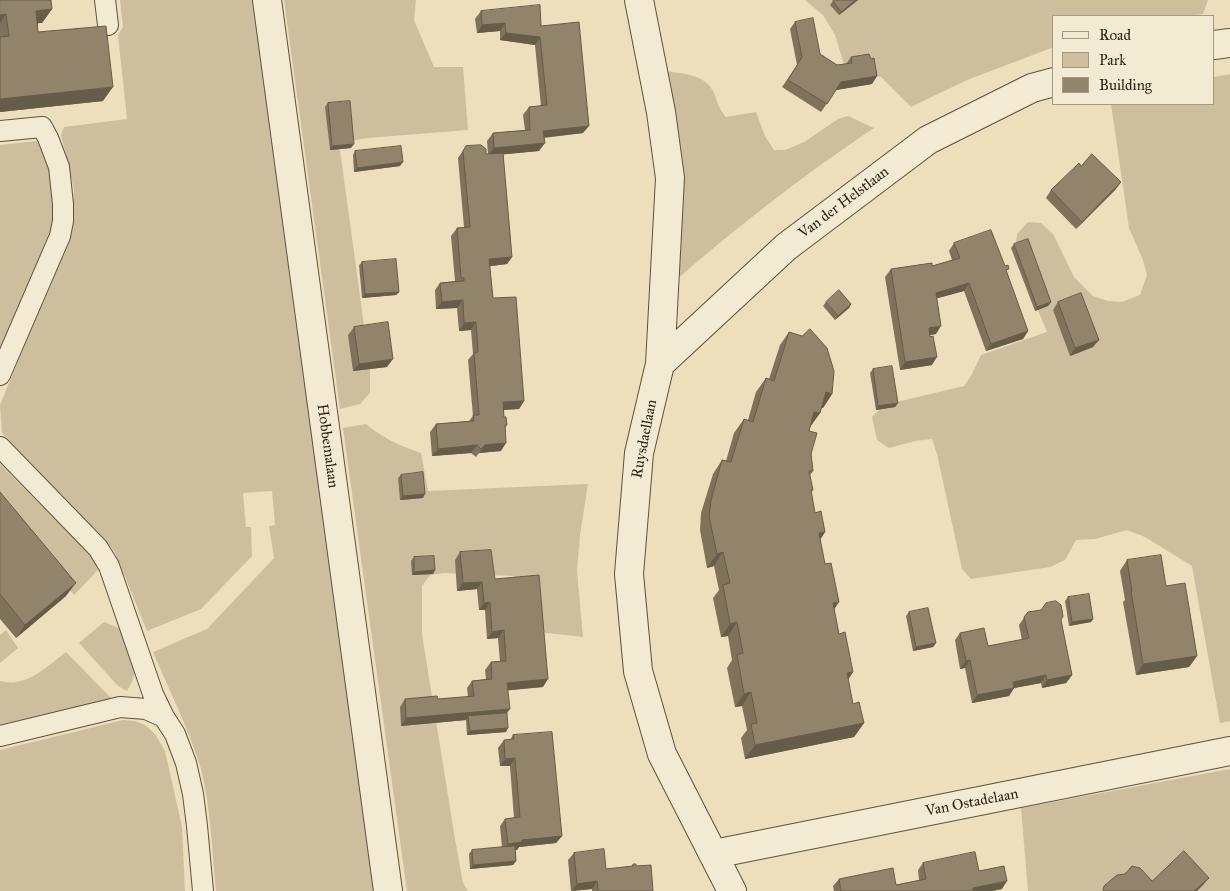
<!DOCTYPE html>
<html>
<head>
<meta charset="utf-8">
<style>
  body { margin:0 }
  #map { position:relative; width:1230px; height:891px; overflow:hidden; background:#eddfbb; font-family:"IM FELL Great Primer",serif }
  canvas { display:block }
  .legend { position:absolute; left:1052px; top:15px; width:162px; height:90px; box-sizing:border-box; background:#f3ead3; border:1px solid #a59a86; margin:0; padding:6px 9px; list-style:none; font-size:15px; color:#2f2213 }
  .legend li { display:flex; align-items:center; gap:10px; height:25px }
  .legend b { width:25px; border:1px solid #a59a86 }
</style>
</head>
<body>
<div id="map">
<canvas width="1230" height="891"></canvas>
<ul class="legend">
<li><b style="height:6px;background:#f3ead3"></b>Road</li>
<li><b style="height:14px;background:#cdbf9e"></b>Park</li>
<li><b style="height:14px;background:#92846a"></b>Building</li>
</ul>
</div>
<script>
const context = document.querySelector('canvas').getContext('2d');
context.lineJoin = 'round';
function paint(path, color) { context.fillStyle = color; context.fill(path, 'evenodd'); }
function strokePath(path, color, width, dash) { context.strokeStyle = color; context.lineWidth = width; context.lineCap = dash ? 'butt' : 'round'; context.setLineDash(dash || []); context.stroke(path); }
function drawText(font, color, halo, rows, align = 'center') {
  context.font = font + ' "IM FELL Great Primer",serif'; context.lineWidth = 4; context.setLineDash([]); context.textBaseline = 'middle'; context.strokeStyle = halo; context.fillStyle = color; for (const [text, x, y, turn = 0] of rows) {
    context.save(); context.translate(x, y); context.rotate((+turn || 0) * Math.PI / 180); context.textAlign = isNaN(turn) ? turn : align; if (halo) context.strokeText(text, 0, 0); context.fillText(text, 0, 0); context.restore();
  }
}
paint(new Path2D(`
  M120 0H259L376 891H216C212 851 211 809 201 769 189 729 169 690 153 652L207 629 274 558 269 526 275 525 272 491 243 493 246 527H251L252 556 201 609 147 631 119 562 114 551 102 536 2 433 0 405 67 242 72 212 74 191 69 167 61 135 64 127 127 119 118 35 123 27Z
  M284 0H416L414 20 434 67H463L468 130 368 138 339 143 370 369V393L360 404 340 409Z
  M805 0H1208L1203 14 1188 16H1054V47L967 80 911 107 881 77 846 71 835 35 823 15Z
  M666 71C683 74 706 74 714 93 718 103 718 108 726 117L756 112 765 136 774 150H785L804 142 838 119 848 116 874 128C802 176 733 230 668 287Z
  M1230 74V721L1220 723 1192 566 1145 537 1127 530 1095 539 1076 540 1065 560 1050 567 971 579 962 569 937 454 932 439 915 441 889 448 877 440 872 417 884 405 964 386 971 376 981 355 1047 332 1015 254 1017 234 1028 222 1041 223 1053 234 1074 277 1093 296 1108 301 1122 302 1140 295 1147 275 1143 260 1129 228 1111 104H1214V77Z
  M37 141 50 172 53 201 52 229 0 355V145Z
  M366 424C383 438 400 446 421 453L428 491 588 484 580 535 577 571 583 637 530 631 514 576 444 573 430 575 422 586V634L455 839 463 883 468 891H407L343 428Z
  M0 464 92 557 98 570 74 595 0 508Z
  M104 622 122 629 135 671 132 682 127 691 118 686 79 643Z
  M6 630 18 648 0 663V635Z
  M66 652 113 700 0 727V681C27 688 46 667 66 652Z
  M123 720 135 721 145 725 155 734 165 751 182 827 185 891H0V750Z
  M1230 769V891H1028L1021 808Z`), '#cdbf9e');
const lane = new Path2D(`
  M105 0 108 25
  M0 131 42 127 48 138 59 167 63 204V221L60 236 0 375
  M0 447 98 548 109 566 153 694 164 717 175 734 186 763 193 794 197 826 203 891
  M0 736 120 707 146 709 164 717`);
const street = new Path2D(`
  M267 0 388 891
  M639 0 661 112 670 178 660 364 639 453 629 574 638 671 662 754 732 891
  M1214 45 1230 43
  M660 364 786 247 928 140 1032 88 1054 82
  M714 854 1230 751`);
strokePath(lane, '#5e513d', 22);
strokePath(street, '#5e513d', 30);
strokePath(lane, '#f3ead3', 20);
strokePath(street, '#f3ead3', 28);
paint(new Path2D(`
  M0 0 52 9 42 23H38V32L103 101 0 112Z
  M858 0 839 15 830 5 833 1Z
  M481 11 541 26 583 133 544 138 539 151 503 154 512 257 507 264 490 266 493 298 524 401 519 409 504 410V417L507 425 505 428 501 451 479 453 476 457 471 453 432 456 430 432 436 424 469 421 473 416 468 360 473 354 471 330 459 331 457 308 436 309 435 290 440 283 455 281 451 236 457 228 464 227 458 158 466 146 486 154H488L487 141 493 133 525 130 523 115 529 107 541 106 535 45 500 40V31L477 33 475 19Z
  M795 22 820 54 837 65 846 64 851 57 871 59 877 76 872 84 836 90 821 112 782 87 797 65 790 29Z
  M328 103 351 148 330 150 325 107Z
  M355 151 400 166 354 172 353 155Z
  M1081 166 1121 182 1115 190 1076 229 1046 198 1051 190Z
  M954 243 1007 273 1028 331 1023 339 986 351 964 291 937 298 936 334 930 335 932 365 900 370 885 277 891 269 932 266 952 260 949 251Z
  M1014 244 1051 302 1048 306 1035 311 1011 248Z
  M362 262 399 292 396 295 362 298 359 265Z
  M826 302 851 304 849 308 835 320 823 306Z
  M1058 302 1093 347 1070 356 1053 310Z
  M354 327 387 367 353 371 348 335Z
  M789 332 832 394 823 408 821 407 820 413 810 427 809 431 813 471 810 475 813 490 811 492 815 513 825 532 820 540 839 634 853 672 848 680 853 704 864 723 854 737 745 759 741 738 747 730 742 706 735 707 727 668 732 660 728 636 721 637 713 598 719 590 714 566 707 568 700 530 701 513 713 474 722 460 726 461 734 433 744 419 748 420 756 392 766 378 769 379 780 345Z
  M873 369 898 403 895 407 876 410 870 373Z
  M401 475 423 498 400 500 398 478Z
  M0 492 66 596 16 638 0 619Z
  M460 552 495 579 543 687 508 690 506 732 467 735 466 720 401 726 400 707 405 699H438L468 697 467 688 472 681 486 679 485 670 491 662H500L498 638 487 639 485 610H479L477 589 457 591 455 560Z
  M414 557 435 570 433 574 412 575 411 561Z
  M1127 560 1166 586 1197 656 1189 667 1136 675 1123 602 1125 600 1120 571Z
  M1068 597 1093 619 1091 622 1069 626 1065 601Z
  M909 612 936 643 933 647 913 651 906 616Z
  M1028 612 1061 620 1072 675 1066 683 1042 688 1041 683 1014 688 1009 696 972 703 965 668 960 669 955 640 960 633 988 646 1022 640 1019 625Z
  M513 735 562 836 556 843 519 847 517 850H515L516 861 513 865 470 869 469 854 472 850 502 847 500 826 505 819 514 818 510 766H500L498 748 504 740H510Z
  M574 853 606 869 632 866 633 864 636 866 653 891H592V889L571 891 568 860Z
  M923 863 979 871 1002 889 992 891H834L833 886 839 879 896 885 919 880 918 870Z`), '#7e725b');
paint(new Path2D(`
  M856 0H858L839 15 841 12Z
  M52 9 42 23 27 24 36 11Z
  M6 14 0 23V15Z
  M505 23 500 31 477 33 482 25Z
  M506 33 540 37 535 45 500 40Z
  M877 76 872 84 836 90 841 82Z
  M113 87 103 101 0 112V99Z
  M589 126 583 133 538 138 543 131Z
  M545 143 539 151 488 156 494 148Z
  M354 144 351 148 330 150 332 146Z
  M403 162 400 166 354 172 357 168Z
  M1121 182 1115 190 1076 229 1082 222Z
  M512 257 507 264 484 267 489 259Z
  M969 283 964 291 931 300 936 293Z
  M399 292 396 295 362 298 365 294Z
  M463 300 457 308 436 309 442 302Z
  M1051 302 1048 306 1035 311 1037 307Z
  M851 304 849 308 835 320 838 316Z
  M476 322 471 330 459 331 464 323Z
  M941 326 936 334 924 336 929 328Z
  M1028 331 1023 339 986 351 991 344Z
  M1099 340 1093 347 1070 356 1075 348Z
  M937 357 932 365 900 370 905 362Z
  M393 359 387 367 353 371 359 364Z
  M826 392 832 394 823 408 816 406Z
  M524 401 519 409 498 410 503 402Z
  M898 403 895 407 876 410 878 406Z
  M814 412 820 413 810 427Z
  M506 443 501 451 479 453 476 457 485 445Z
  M477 445 471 453 432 456 438 449Z
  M425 494 423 498 400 500 403 496Z
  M825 532 816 546 819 533Z
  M723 552 714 566 707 568 717 554Z
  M435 570 433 574 412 575 414 572Z
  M482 582 477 589 457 591 463 583Z
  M76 583 66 596 16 638 25 625Z
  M490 602 485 610H479L484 603Z
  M839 602 830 616 833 603Z
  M1093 619 1091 622 1069 626 1072 622Z
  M737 622 728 636 721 637 730 624Z
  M504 630 498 638 487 639 492 632Z
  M936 643 933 647 913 651 916 647Z
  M1197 656 1189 667 1136 675 1143 664Z
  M970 660 965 668 960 669 966 661Z
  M853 672 843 686 847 673Z
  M1046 675 1041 683 1014 688 1009 696 972 703 977 695 1013 682Z
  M1072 675 1066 683 1042 688 1047 680Z
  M548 679 543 687 502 691 507 683Z
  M751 692 742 706 735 707 744 694Z
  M510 709 504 717 468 716 466 720 401 726 406 718Z
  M864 723 854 737 745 759 755 745Z
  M508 728 506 732 467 735 470 731Z
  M515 758 510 766H500L505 759Z
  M562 836 556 843 519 847 517 850 502 851 508 844 522 840Z
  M516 861 513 865 470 869 473 865Z
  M1209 878 1203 885 1197 891H1194Z
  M597 881 592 889 572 891 577 884Z
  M1007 881 1002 889 992 891H971L973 888Z`), '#665c4a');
const building = new Path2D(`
  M0 0H51L52 9 36 11 38 32 106 26 113 87 0 99V37L9 36 6 14 0 15Z
  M834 0H856L841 12 833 1Z
  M540 5 541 26 579 22 589 126 543 131 545 143 494 148 493 133 530 130 529 107 547 105 540 37 506 33 505 23 482 25 481 11Z
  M813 18 820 54 837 65 852 63 851 57 869 54 871 59 874 58 877 76 841 82 827 104 788 80 802 57 795 22Z
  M350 101 354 144 332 146 328 103Z
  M481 145 486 149V154L503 153 512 257 489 259 493 298 516 297 524 401 503 402 504 417H506L507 425H505L506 443 485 445 481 449 477 445 438 449 436 424 474 421 473 415H479L474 353 478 352 476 322 464 323 463 300 442 302 440 283 464 281V278H461L457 228 470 227 463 151 466 146Z
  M401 146 403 162 357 168 355 151Z
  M1092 154 1121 182 1082 222 1051 190 1079 163 1081 166Z
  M991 230 1005 266 1008 265 1009 269 1006 270 1028 331 991 344 969 283 936 293 941 326 929 328 930 337 933 336 937 357 905 362 891 269 932 263V266L960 258 954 243Z
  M1028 239 1051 302 1037 307 1014 244Z
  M396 259 399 292 365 294 362 262Z
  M839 290 851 304 838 316 826 302Z
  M1081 293 1099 340 1075 348 1058 302Z
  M388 322 393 359 359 364 354 327Z
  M810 329 827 348 834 371 832 394 826 392 820 413 814 412 809 431 817 433 811 454 813 471H809L813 490H811L815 513 821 511 825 532 819 533 825 564 831 563 839 602 833 603 839 634 845 632 853 672 847 673 853 704 859 702 864 723 755 745 751 724 757 723 751 692 744 694 737 655 743 653 737 622 730 624 723 585 730 583 723 552 717 554 709 516 711 500 722 460 731 462 744 419 753 422 766 378 774 381 789 332 802 336Z
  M892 366 898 403 878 406 873 369Z
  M423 472 425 494 403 496 401 475Z
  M0 492 76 583 25 625 0 594Z
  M491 550 495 579 539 575 548 679 507 683 510 709 406 718 405 699 437 696 438 699 474 696 472 681 492 679 491 662 506 661 504 630 492 632 490 602 484 603 482 582 463 583 460 552Z
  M1161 555 1166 586 1185 583 1197 656 1143 664 1131 591H1132L1127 560Z
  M434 556 435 570 414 572V557Z
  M1089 594 1093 619 1072 622 1068 597Z
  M1056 601 1061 605 1063 616 1061 620 1072 675 1047 680 1046 675 1013 682 1014 688 977 695 970 660 966 661 960 633 984 628 988 646 1029 638 1024 617 1028 612 1041 610 1046 603Z
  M928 608 936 643 916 647 909 612Z
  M507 713 508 728 470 731 468 716Z
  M552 732 562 836 522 840V842L508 844 505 819 520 817 515 758 505 759 504 740 514 739 513 735Z
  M515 846 516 861 473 865 472 850Z
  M604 849 606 869 633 866V864H636V866L651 865 653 891H598L597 881 577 884 574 853Z
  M1184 851 1209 878 1194 891H1103L1104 886 1117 875 1125 874 1132 866 1140 868 1152 881Z
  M975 852 979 871 1004 866 1007 881 973 888V891H841L839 879 893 868 896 885 926 879 923 863Z`);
paint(building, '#92846a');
strokePath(building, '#665c4a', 1);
drawText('15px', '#2f2213', '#f3ead3', [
  ["Van der Helstlaan",844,203,-37],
  ["Ruysdaellaan",645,439,-79],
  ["Hobbemalaan",327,446,82],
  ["Van Ostadelaan",972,803,-11]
]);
</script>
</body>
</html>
